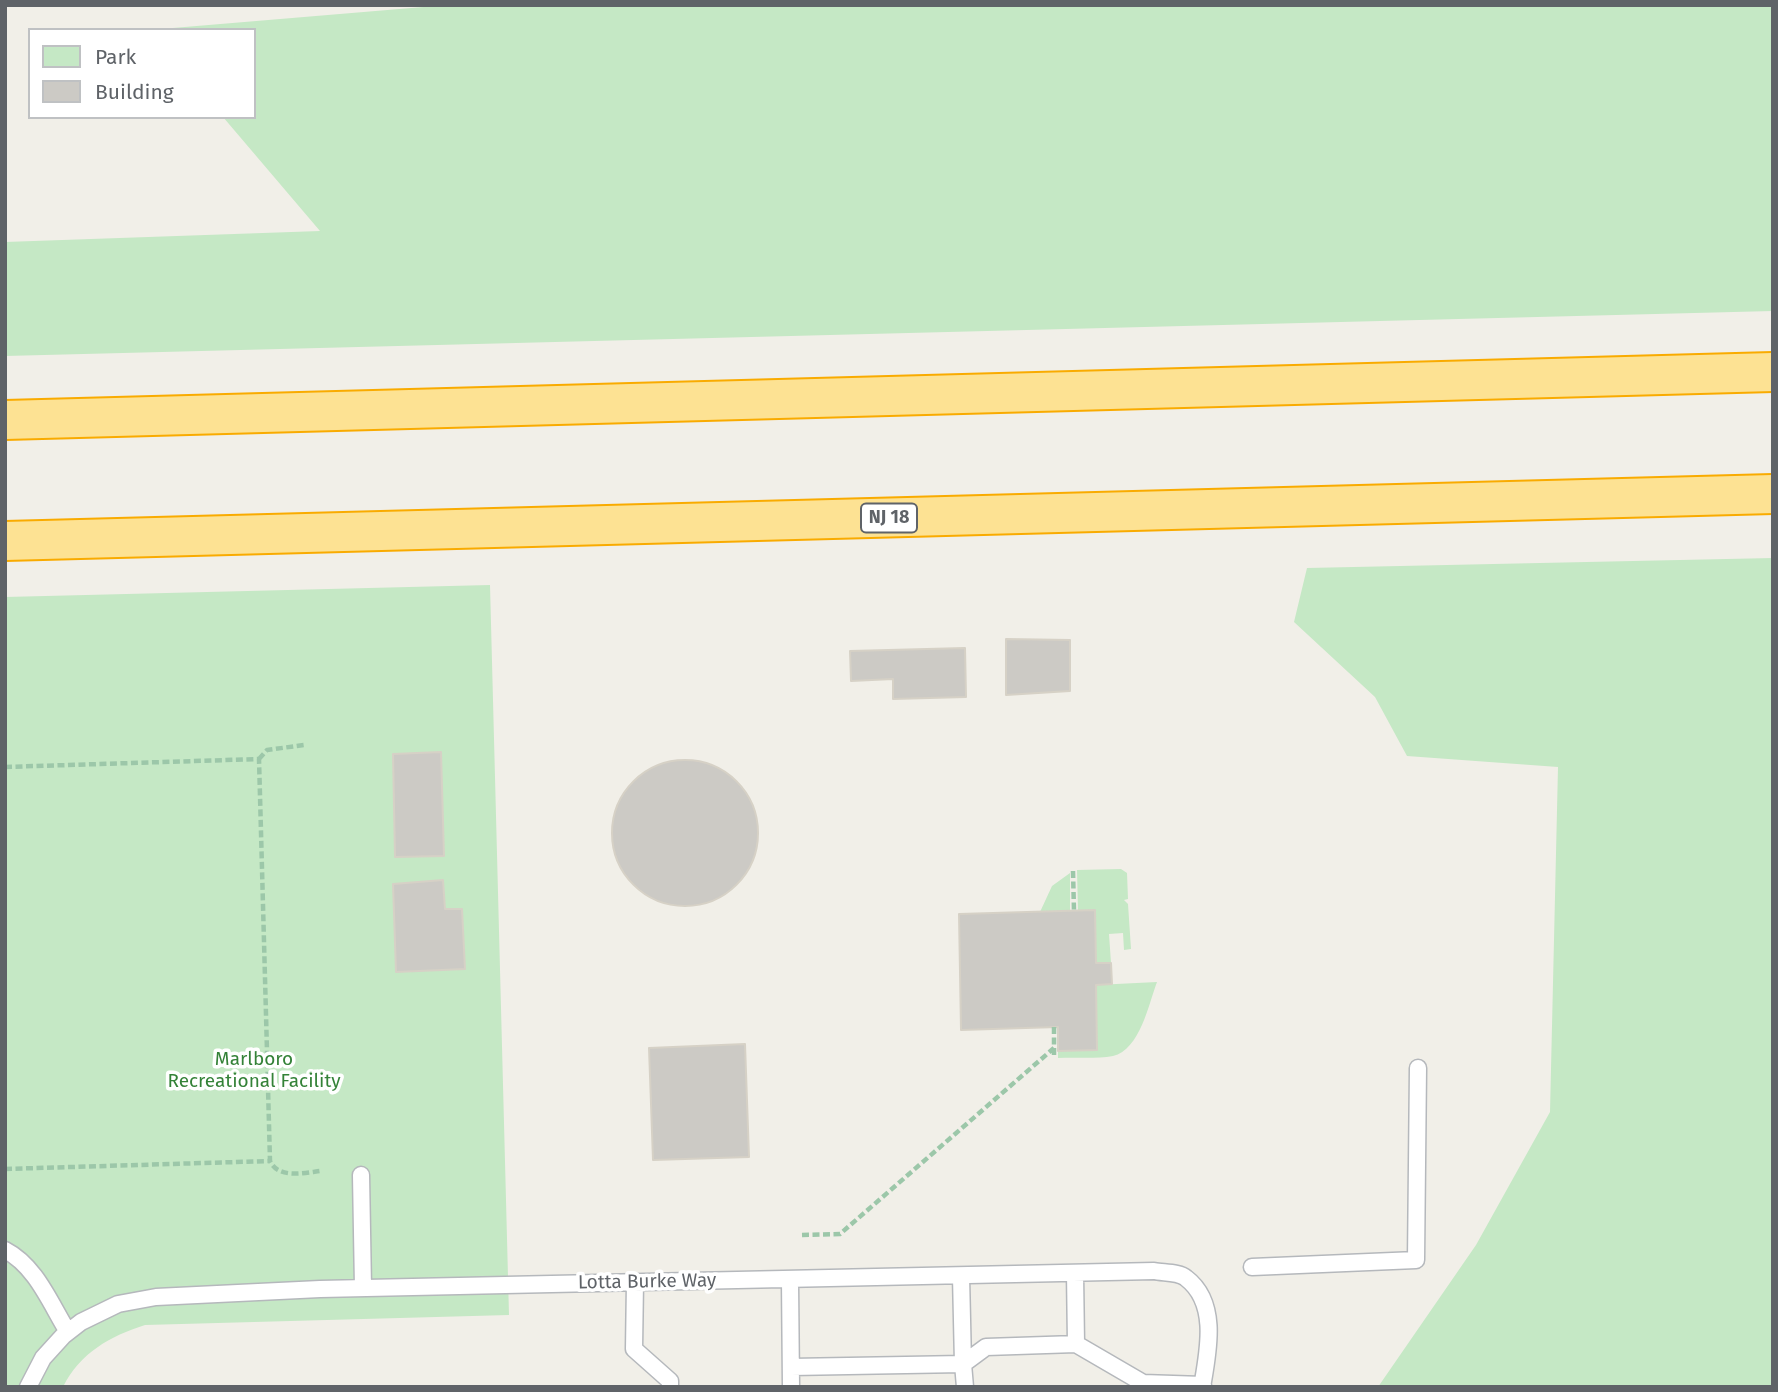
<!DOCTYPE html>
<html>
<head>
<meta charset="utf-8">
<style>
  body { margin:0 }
  #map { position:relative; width:1778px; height:1392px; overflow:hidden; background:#f1efe8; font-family:"Fira Sans",sans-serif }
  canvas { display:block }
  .frame { position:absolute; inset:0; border:7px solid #5f6368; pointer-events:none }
  .legend { position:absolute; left:28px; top:28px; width:228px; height:91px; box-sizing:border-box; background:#fff; border:2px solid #bfc1c3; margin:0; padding:9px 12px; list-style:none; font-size:21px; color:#5f6368 }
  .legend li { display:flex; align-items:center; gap:14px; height:35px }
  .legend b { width:35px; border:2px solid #bfc1c3 }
</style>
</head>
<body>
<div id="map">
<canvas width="1778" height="1392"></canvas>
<div class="frame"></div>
<ul class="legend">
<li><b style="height:19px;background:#c5e8c5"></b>Park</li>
<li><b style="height:19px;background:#cccac5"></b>Building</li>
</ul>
</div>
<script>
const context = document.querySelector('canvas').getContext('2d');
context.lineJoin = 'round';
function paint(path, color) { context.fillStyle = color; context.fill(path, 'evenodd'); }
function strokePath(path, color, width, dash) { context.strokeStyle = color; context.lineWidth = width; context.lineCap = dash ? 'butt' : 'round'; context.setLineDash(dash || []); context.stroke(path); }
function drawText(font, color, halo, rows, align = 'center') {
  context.font = font + ' "Fira Sans",sans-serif'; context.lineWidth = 7; context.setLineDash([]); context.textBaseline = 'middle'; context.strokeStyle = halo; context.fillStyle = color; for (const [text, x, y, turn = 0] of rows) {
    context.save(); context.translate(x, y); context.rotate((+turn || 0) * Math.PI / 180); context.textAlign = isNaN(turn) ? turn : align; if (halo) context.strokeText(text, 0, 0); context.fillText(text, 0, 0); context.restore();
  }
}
paint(new Path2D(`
  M447 5H1773V311L5 356V242L320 231 223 117H254V30H149Z
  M1773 558V1387H1378L1476 1245 1550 1112 1558 767 1407 756 1375 697 1294 622 1307 568Z
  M490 585 509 1315 145 1325C110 1336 80 1353 63 1387H5V597Z
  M1121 869 1127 873 1128 899 1124 900 1128 904 1131 949 1124 950 1123 933 1109 934 1111 963H1096L1095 910 1078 911 1077 870Z
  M1070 873V911L1040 912 1052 886Z
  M1157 982C1149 1003 1140 1050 1113 1056 1097 1059 1076 1057 1058 1058V1051L1097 1050 1096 985Z`), '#c5e8c5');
const building = new Path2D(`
  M1006 639 1070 640V691L1006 695Z
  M965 648 966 697 893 699V679L851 681 850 651Z
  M441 752 444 856 395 857 393 754Z
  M612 833a73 73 0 1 1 146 0a73 73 0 1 1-146 0Z
  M443 880 445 909H462L465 969 396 972 393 884Z
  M1095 910 1096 963H1111L1112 984 1096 985 1097 1050 1058 1051V1027L961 1030 959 914Z
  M745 1044 749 1157 653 1160 649 1048Z`);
paint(building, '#cccac5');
strokePath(building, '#d6d1c6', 2);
const service = new Path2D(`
  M361 1175 363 1288
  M5 1250C36 1266 50 1303 68 1332
  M1252 1267 1416 1260 1418 1068
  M1075 1273 1076 1344 1143 1383 1203 1385
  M790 1281 791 1387
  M635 1282 634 1349 670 1381V1387
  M791 1367 963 1364 961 1276
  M28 1387 43 1358 63 1336 81 1322 118 1304 156 1297 320 1289 1154 1271C1163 1273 1179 1272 1186 1278 1219 1303 1208 1352 1202 1387
  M965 1387 963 1364 986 1347 1076 1344`);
const motorway = new Path2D(`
  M5 420 1773 372
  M5 541 1773 494`);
strokePath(service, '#b5b8bc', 19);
strokePath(motorway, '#f9ab00', 42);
strokePath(new Path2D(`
  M259 759 267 750 304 745
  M5 767 259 759 270 1161C278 1179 304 1173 320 1171
  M1073 871 1074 911
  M1054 1027V1057
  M5 1169 270 1161
  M802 1235 840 1234 1054 1048`), '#9cc7a9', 4.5, [7, 3.5]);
strokePath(service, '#fff', 16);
strokePath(motorway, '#fde293', 38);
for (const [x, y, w] of [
  [889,518,56]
]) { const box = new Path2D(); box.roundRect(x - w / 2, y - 14.5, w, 29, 5); context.fillStyle = '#fff'; context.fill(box); strokePath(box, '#5f6368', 2); }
drawText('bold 18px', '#5f6368', null, [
  ["NJ 18",889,518]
]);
drawText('19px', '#348238', '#fff', [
  ["Marlboro",254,1060],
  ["Recreational Facility",254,1082]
]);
drawText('19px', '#5f6368', '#fff', [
  ["Lotta Burke Way",647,1282,-1]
]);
</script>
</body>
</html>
